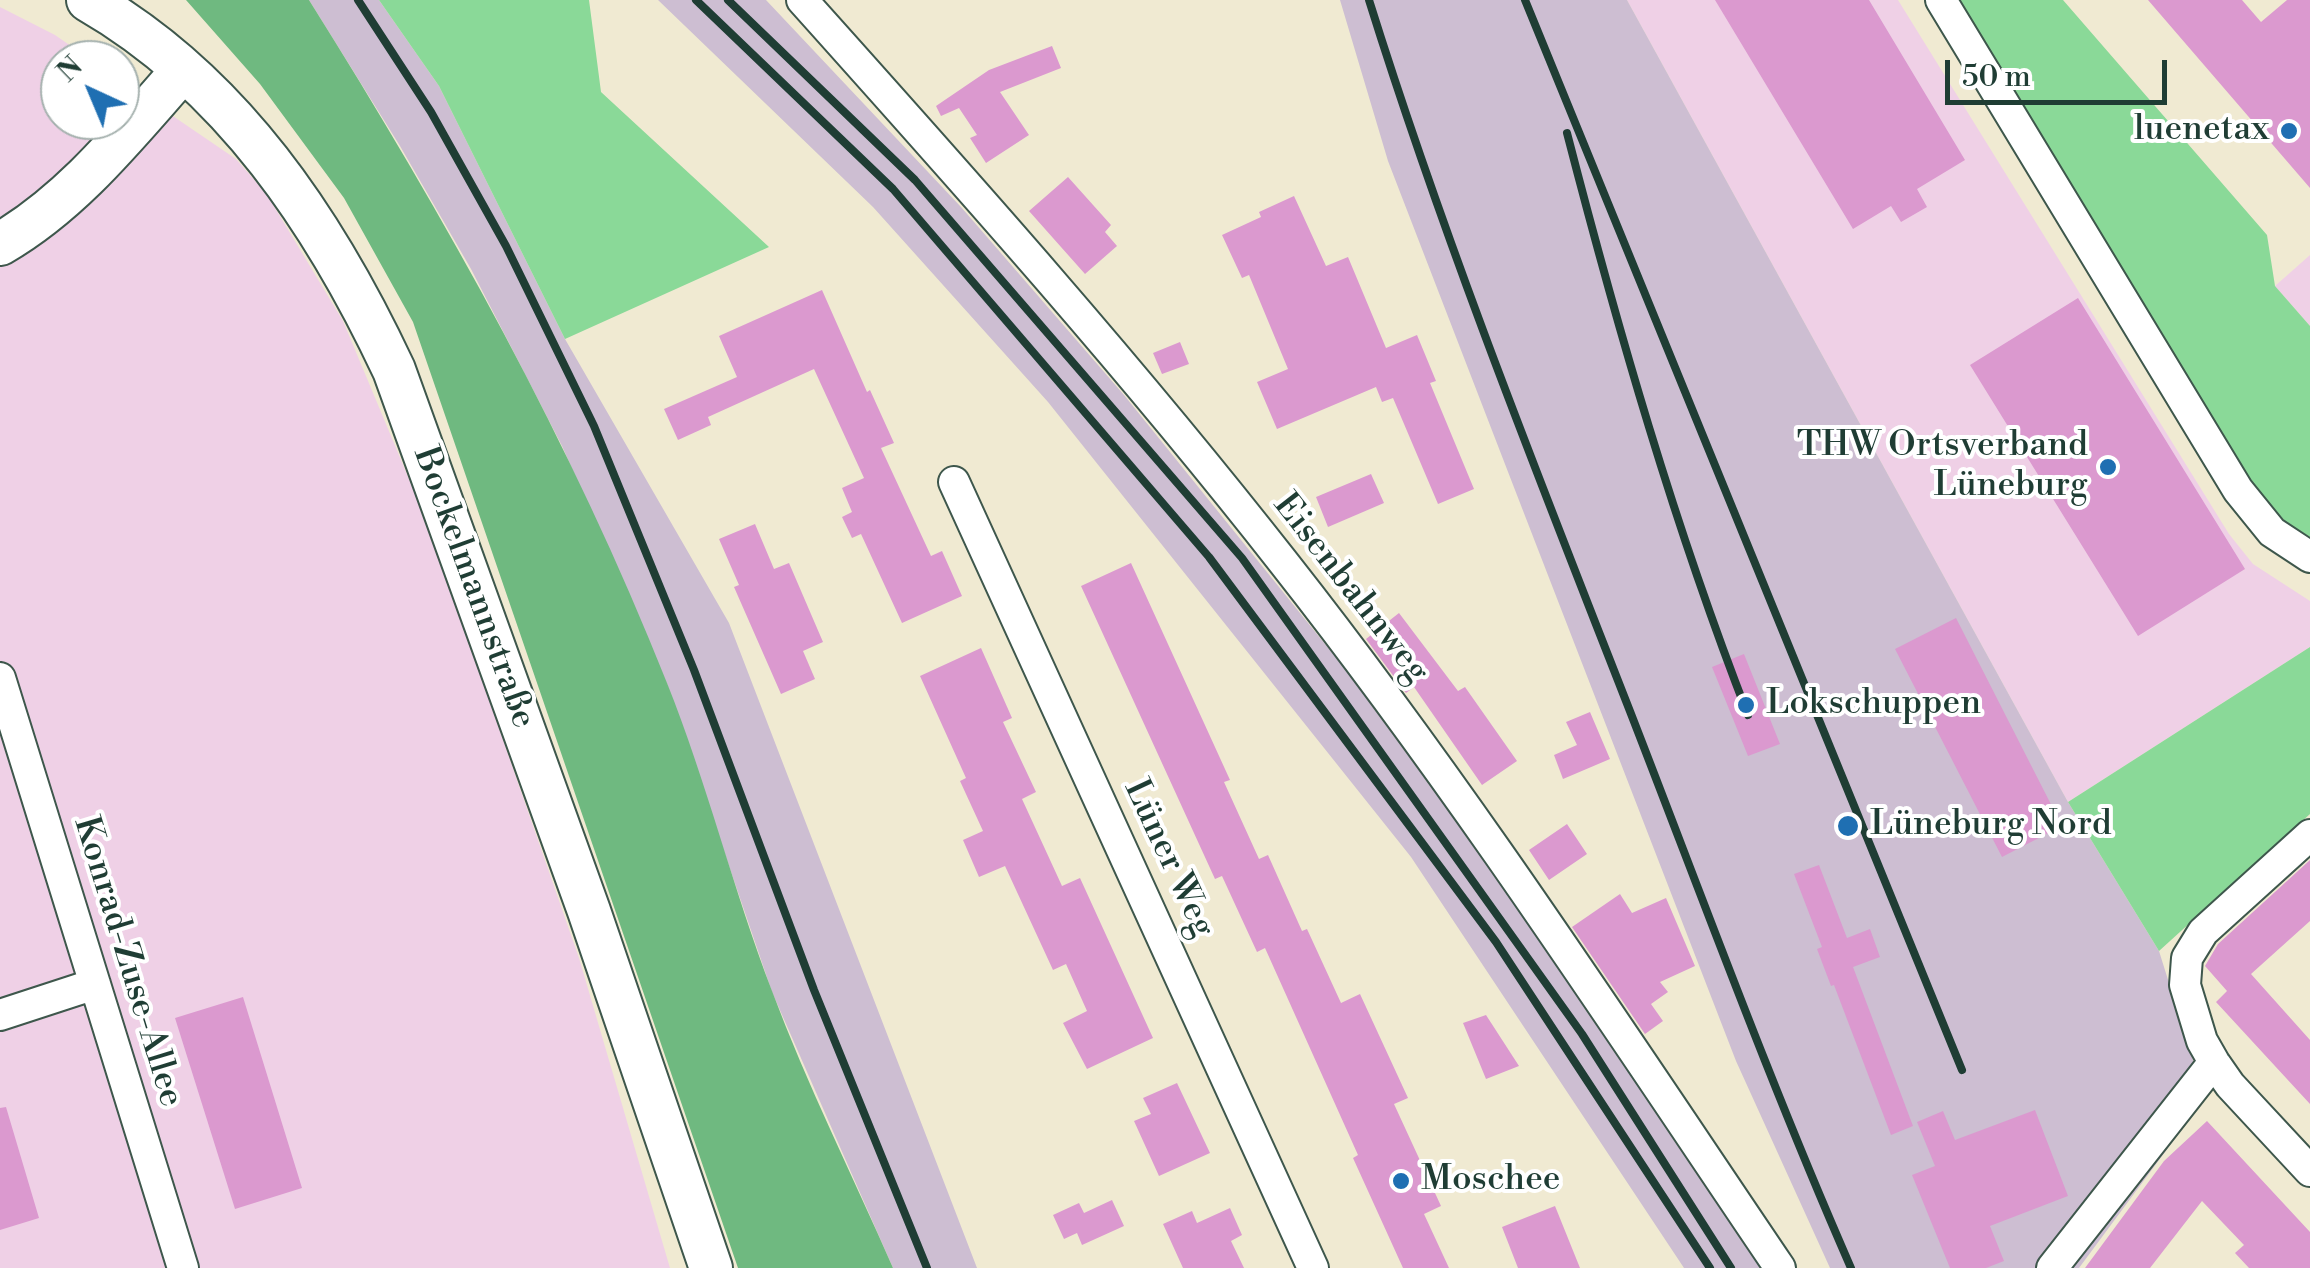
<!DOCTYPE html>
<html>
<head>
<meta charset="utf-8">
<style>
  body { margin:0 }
  #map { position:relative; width:2310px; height:1268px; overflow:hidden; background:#f0ead2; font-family:"Libre Bodoni",serif }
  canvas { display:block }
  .north { position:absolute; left:40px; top:40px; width:100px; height:100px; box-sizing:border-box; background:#fff; border:2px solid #a5b1ae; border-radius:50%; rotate:316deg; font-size:28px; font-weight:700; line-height:40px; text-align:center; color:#1f3d34 }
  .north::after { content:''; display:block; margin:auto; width:35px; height:45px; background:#1f6fb2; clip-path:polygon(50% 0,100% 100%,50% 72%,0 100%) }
  .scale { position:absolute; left:1945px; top:60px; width:222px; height:45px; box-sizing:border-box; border:5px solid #1f3d34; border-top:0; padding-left:12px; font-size:30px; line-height:35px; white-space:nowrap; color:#1f3d34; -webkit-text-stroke:8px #fff; paint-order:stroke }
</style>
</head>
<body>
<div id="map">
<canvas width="2310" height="1268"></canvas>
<div class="north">N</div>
<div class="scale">50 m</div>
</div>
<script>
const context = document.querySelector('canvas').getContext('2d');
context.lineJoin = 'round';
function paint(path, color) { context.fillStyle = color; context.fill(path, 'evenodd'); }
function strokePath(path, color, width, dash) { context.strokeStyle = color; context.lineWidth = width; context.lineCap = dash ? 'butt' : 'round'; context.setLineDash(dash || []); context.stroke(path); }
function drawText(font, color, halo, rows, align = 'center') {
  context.font = font + ' "Libre Bodoni",serif'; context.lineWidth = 8; context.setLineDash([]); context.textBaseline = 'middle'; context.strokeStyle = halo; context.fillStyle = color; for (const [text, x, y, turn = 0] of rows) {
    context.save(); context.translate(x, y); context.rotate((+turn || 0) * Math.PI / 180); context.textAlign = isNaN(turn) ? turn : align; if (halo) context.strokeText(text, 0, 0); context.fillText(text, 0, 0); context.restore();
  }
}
paint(new Path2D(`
  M1627 0H1898L2229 534 2253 564 2310 601V647L2068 802Z
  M0 7 55 35 91 60H60V120H120V80L236 159 266 193 343 321 429 527 579 958 670 1268H0Z
  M2310 255V326L2275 286Z`), '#efd0e6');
paint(new Path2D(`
  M309 0H379L439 86 565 339 729 623 977 1268H893L772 992 667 684 562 446 471 269 400 146Z
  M658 0H766L961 207 1124 395 1346 670 1547 946 1765 1268H1684L1411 857 1048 402 873 207Z
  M1340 0H1627L2068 802 2159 951 2205 1098 2079 1268H1830L1736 1061 1515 490 1388 161Z`), '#cdbed2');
paint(new Path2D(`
  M379 0H589L601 92 769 247 565 339 439 86Z
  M1957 0H2063L2267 235 2275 286 2310 326V537L2288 524 2256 492Z
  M2310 647V814L2159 951 2068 802Z`), '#8ad998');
paint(new Path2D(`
  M186 0H309C446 218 572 443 667 683 707 783 733 889 772 991 807 1085 853 1176 893 1268H738L413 322 344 198 260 84Z`), '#6fb980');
paint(new Path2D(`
  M1715 0H1869L1965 160 1917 189 1927 207 1901 222 1891 206 1853 229Z
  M2148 0H2242L2261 22 2287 0H2310V188Z
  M1052 46 1061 68 1000 92 1029 135 986 163 970 138 977 135 959 108 941 116 936 106 989 70Z
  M1068 177 1111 225 1105 232 1117 246 1085 274 1029 211Z
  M1294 196 1326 266 1348 257 1386 348 1417 335 1436 381 1430 383 1474 489 1438 504 1393 398 1382 402 1376 387 1277 429 1257 382 1288 369 1249 275 1242 278 1222 235 1261 217 1259 212Z
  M822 290 867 392 870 390 894 443 881 448 931 556 942 551 962 596 902 623 861 534 852 538 842 517 852 512 842 488 864 478 814 369 708 417 711 425 678 440 664 409 737 377 719 336Z
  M2078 298 2245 569 2138 636 1970 365Z
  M1180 342 1189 364 1162 374 1153 353Z
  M1371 474 1384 503 1328 527 1316 497Z
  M755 524 774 569 789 563 823 642 803 651 815 679 781 694 734 587 739 585 719 539Z
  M1131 563 1230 780 1224 782 1259 859 1268 855 1302 931 1307 929 1341 1003 1360 994 1408 1098 1394 1104 1441 1206 1424 1214 1449 1268H1403L1353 1158 1358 1155 1265 948 1257 952 1222 876 1215 879 1081 586Z
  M1399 613 1458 691 1465 687 1517 761 1482 785 1414 687 1406 693 1366 639Z
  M1956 618 2062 826 2002 857 1895 649Z
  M981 648 1012 718 1003 722 1036 792 1022 799 1062 886 1080 878 1153 1038 1087 1069 1063 1023 1087 1011 1066 964 1053 970 1005 866 979 877 963 840 983 831 960 781 966 778 920 676Z
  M1744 654 1780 744 1748 756 1712 667Z
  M1590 712 1610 759 1563 779 1554 755 1577 745 1566 722Z
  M1567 824 1587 854 1549 880 1529 850Z
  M2310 860V921L2251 974 2310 1040V1104L2216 1002 2227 991 2205 966 2218 944Z
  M1819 865 1847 938 1870 929 1880 957 1853 967 1913 1126 1891 1135 1834 985 1831 986 1817 949 1822 947 1794 874Z
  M1620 894 1632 913 1666 898 1695 966 1660 982 1668 992 1651 1004 1663 1021 1645 1034 1572 927Z
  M243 997 302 1188 235 1209 175 1018Z
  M1486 1015 1519 1066 1486 1079 1463 1023Z
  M1177 1083 1210 1153 1159 1176 1134 1121 1151 1114 1143 1098Z
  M6 1107 39 1218 0 1230V1108Z
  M2035 1110 2068 1196 1990 1226 2004 1261 1986 1268H1950L1912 1175 1935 1166 1917 1122 1943 1111 1955 1140Z
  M2207 1121 2310 1232V1268H2249L2235 1253 2244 1245 2202 1201 2150 1268H2085L2164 1161Z
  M1112 1200 1124 1226 1082 1245 1077 1233 1064 1239 1053 1215 1079 1203 1084 1213Z
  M1555 1206 1580 1268H1518L1502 1227Z
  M1230 1208 1242 1235 1231 1241 1244 1268H1183L1163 1224 1192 1211 1197 1223Z`), '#db99cf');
const street = new Path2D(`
  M802 0C967 184 1132 369 1284 563 1462 789 1619 1030 1780 1268
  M1941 0 2238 490 2272 532 2310 557
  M954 482 1313 1268
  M0 678 183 1268
  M2310 835 2203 932 2187 958 2185 985 2202 1041 2214 1062 2230 1085 2310 1171
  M0 1015 95 984
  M2052 1268 2214 1062`);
const secondary = new Path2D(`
  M88 0C232 83 325 223 394 370L589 911 711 1268
  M0 244C73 202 128 132 183 70`);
strokePath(street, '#3e574c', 34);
strokePath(secondary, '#3e574c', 46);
strokePath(street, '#fff', 30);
strokePath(secondary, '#fff', 42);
strokePath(new Path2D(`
  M358 0 431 112 506 246 594 426 694 670 814 990 927 1268
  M696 0 893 189 1209 557 1496 942 1710 1268
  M728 0 915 180 1242 558 1582 1034 1731 1268
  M1369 0C1445 243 1540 481 1633 719 1704 902 1772 1088 1851 1268
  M1525 0 1962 1070
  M1567 133C1618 330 1674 525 1748 715`), '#1f3d34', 8);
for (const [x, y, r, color] of [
  [2289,131,10,"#1f6fb2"],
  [2108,467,10,"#1f6fb2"],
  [1746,705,10,"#1f6fb2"],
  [1848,826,12,"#1f6fb2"],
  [1401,1181,10,"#1f6fb2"]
]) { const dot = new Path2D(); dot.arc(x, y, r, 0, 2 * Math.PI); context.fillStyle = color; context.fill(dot); strokePath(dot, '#fff', 4); }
drawText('35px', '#1f3d34', '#fff', [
  ["luenetax",2269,131,"right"],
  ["THW Ortsverband",2088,447,"right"],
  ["Lüneburg",2088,487,"right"],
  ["Lokschuppen",1766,705],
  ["Lüneburg Nord",1870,826],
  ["Moschee",1421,1181]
], 'left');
drawText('35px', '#1f3d34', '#fff', [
  ["Bockelmannstraße",473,588,70],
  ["Eisenbahnweg",1350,589,52],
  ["Lüner Weg",1168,859,65],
  ["Konrad-Zuse-Allee",127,962,73]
]);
</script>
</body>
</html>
